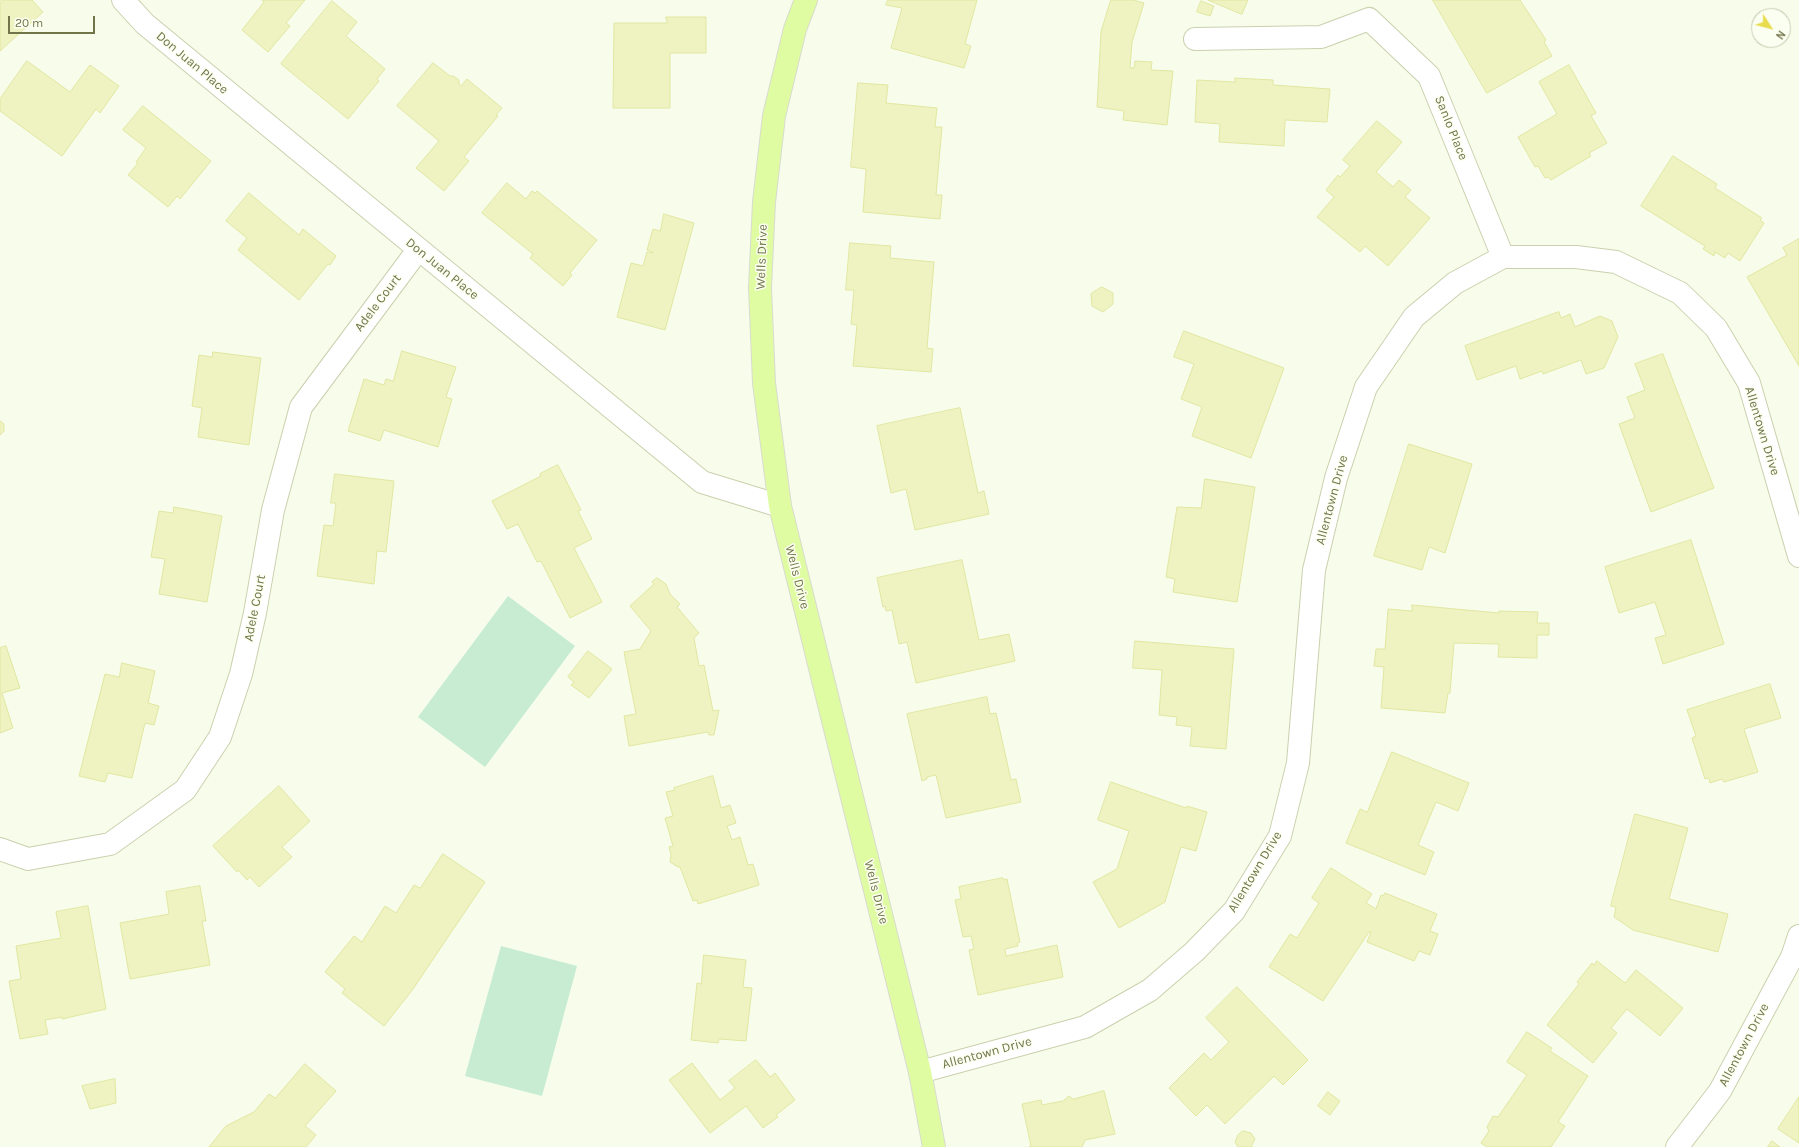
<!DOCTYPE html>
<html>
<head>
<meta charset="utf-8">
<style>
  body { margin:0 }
  #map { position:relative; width:1799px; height:1147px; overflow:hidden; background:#f7fdea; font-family:Karla,sans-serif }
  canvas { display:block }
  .north { position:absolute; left:1751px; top:8px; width:40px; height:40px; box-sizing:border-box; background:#fbfff1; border:1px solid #c4c7ae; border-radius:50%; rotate:126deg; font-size:11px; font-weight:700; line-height:16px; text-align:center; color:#727449 }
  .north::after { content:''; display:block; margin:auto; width:14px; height:18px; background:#e8dc4e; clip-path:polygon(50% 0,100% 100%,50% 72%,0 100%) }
  .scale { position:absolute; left:8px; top:16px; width:87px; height:18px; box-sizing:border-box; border:2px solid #727449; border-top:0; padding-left:5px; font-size:12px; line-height:14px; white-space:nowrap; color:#727449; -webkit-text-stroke:3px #fbfff1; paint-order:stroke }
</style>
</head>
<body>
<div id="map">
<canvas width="1799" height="1147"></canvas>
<div class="north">N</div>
<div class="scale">20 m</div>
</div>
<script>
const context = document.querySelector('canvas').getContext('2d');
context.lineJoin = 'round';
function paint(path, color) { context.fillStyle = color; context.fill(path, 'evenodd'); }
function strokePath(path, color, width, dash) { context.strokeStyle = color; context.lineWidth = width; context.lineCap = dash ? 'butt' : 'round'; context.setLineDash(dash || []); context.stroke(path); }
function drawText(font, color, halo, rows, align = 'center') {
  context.font = font + ' Karla,sans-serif'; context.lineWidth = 3; context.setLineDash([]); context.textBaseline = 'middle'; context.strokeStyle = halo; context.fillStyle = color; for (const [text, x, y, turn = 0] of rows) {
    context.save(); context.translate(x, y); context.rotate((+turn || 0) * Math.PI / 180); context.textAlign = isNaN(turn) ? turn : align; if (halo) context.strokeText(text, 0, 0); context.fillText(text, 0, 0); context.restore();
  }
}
paint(new Path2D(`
  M508 596 575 646 485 767 418 717Z
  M501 946 577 966 542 1096 465 1076Z`), '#c7ecd2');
const building = new Path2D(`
  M2 0H32L43 12 0 51V2Z
  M262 0H305L286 23 290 26 268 52 242 30 264 2Z
  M888 0H977L965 44 971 46 964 68 891 48 902 8 886 5Z
  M1111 0H1133L1144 3 1132 42 1130 68H1134L1135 61 1152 62 1151 70 1173 71 1167 125 1123 120 1124 111 1097 107 1101 32Z
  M1208 0H1248L1242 14Z
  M1433 0H1520L1546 40 1544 42 1552 56 1487 93Z
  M332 1 357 22 346 36 385 69 377 79 379 81 348 119 281 64Z
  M1201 1 1214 6 1210 16 1197 12Z
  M666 17H706V53H670V108H613L614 23H667Z
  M27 61 70 92 90 65 119 86 100 113 96 109 62 156 0 111V99Z
  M433 63 450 76H453L459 80V84L461 86 467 79 502 108 496 115 498 116 464 157 469 161 444 191 416 168 439 141 397 106Z
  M1569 65 1596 113 1591 116 1607 143 1589 153 1591 156 1551 180 1548 177 1545 178 1538 166 1535 167 1518 137 1557 114 1539 82Z
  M1235 78 1273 80V85L1330 89 1327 122 1285 120 1284 146 1219 142 1220 124 1195 122 1197 80 1235 82Z
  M858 83 888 85 886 103 937 108 935 127H942L936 195H942L940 219 863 212 866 169 851 167Z
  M143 106 211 161 180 199 177 196 168 207 128 175 138 163 136 162 146 148 123 130Z
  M1377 121 1402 142 1376 172 1393 187 1399 180 1411 190 1405 197 1430 218 1388 266 1365 246 1360 252 1317 217 1334 197 1326 190 1338 175 1340 177 1350 166 1343 160Z
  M1673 156 1717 184 1715 188 1762 218 1760 220 1764 223 1740 261 1728 253 1725 258 1715 252 1714 256 1703 249 1705 246 1641 206Z
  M507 183 526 199 532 191 535 193 537 191 597 240 570 273 572 275 563 286 530 258 533 254 482 213Z
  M249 193 299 235 303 229 336 256 330 265 328 264 299 300 238 250 247 238 226 221Z
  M664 214 694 223 665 330 617 317 631 263 643 266 647 252 653 253V252L647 250 653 229 660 231Z
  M1799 239V366L1747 277 1787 255 1783 248Z
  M850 243 891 246 890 258 934 262 927 348 933 349 931 372 853 366 857 325 851 324 854 290H846Z
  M1102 287 1113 293V304L1103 312 1092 306 1091 294Z
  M1559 312 1561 318 1570 314 1575 327 1600 316 1612 321 1618 337 1604 368 1586 374 1581 360 1543 374 1542 371 1520 379 1516 366 1477 380 1465 346Z
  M1184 331 1284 368 1251 458 1192 436 1202 407 1181 399 1194 364 1174 357Z
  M402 351 456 367 446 397 452 399 438 447 384 430 380 441 348 431 364 379 384 385 386 379 393 381Z
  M213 352 261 358 249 445 198 437 202 408 192 406 199 355 212 357Z
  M1663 354 1714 488 1651 512 1619 424 1635 418 1627 397 1645 390 1635 364Z
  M960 408 978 493 984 491 989 514 915 530 906 489 891 493 877 426Z
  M0 421 4 424V431L0 435Z
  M1409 444 1472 464 1445 553 1429 547 1422 570 1374 556Z
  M558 465 581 510 578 511 592 539 574 548 602 602 570 618 541 561 537 562 518 524 507 529 492 501 541 476 540 474Z
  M335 474 394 481 386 552 377 551 374 584 317 576 324 525 333 526 336 503H331Z
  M1205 479 1255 487 1237 602 1173 592 1175 579 1166 577 1177 507 1201 508Z
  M174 507 222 516 207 602 159 594 165 559 151 557 159 511 173 513Z
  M1691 540 1724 644 1663 664 1655 638 1666 635 1655 602 1619 613 1605 567Z
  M962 560 979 640 1009 634 1015 661 916 683 907 642 899 644 892 610 886 611 885 606 883 607 877 578Z
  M657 578 666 584 670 594 680 604 677 607 699 633 694 638 699 666 704 665 713 711 719 710 714 735H709L708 732 629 746 624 716 636 714 624 652 640 649 651 631 630 606 654 584 652 582Z
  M1412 605 1499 613V611L1538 612 1537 623H1549V635H1537V658L1498 657 1499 644 1454 643 1450 693H1448L1445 713 1381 708 1384 667 1374 666 1376 649H1385L1388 609 1412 611Z
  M1135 641 1234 649 1226 749 1190 746 1192 727 1176 725 1177 717 1159 715 1162 670 1133 668Z
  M6 646 20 688 2 693 13 728 0 733V648Z
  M588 651 612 669 589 698 571 685 574 682 568 677Z
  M122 663 155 671 148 703 159 706 154 725 145 723 132 778 108 773 105 782 79 776 105 674 119 677Z
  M1770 684 1781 718 1744 729 1758 772 1724 782 1722 779 1710 783 1709 778 1705 779 1692 738 1696 736 1687 710Z
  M987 697 990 714 996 713 1011 780 1016 779 1021 802 946 818 936 775 927 777V779L922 781 907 714Z
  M1392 752 1469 783 1458 811 1436 802 1418 845 1434 852 1425 875 1346 843 1360 809 1367 812Z
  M713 776 721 808 730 805 736 823 727 826 732 840 740 837 748 865 753 864 759 885 698 904 697 900 693 901 680 867H678L670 862 671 854 669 847 673 846 665 818 673 816 666 792 675 790 674 788Z
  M1111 782 1186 808 1187 806 1207 812 1196 851 1181 847 1165 902 1119 928 1093 882 1117 869 1129 831 1098 820Z
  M279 786 310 821 282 847 292 857 259 887 250 877 247 880 238 870 237 872 213 846Z
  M1635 814 1688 828 1669 899 1728 914 1718 952 1633 930 1614 917 1616 907 1611 906Z
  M443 854 485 882 413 989 384 1026 342 993 345 989 325 972 354 936 362 942 385 906 396 913 414 885 420 888Z
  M1331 868 1372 894 1366 903 1376 909 1381 895 1383 896 1385 893 1437 914 1430 931 1438 934 1430 955 1419 951 1414 961 1367 942 1371 932H1369L1323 1001 1269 967 1290 934 1297 938 1319 903 1312 898Z
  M1003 878 1004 880 1007 879 1020 942 1017 943 1018 946 1005 949 1006 956 1057 945 1063 977 978 995 969 950 974 949 971 936 963 937 955 900 961 899 959 887Z
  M200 886 206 921H202L210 965 130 979 120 923 169 914 166 892Z
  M88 906 106 1009 62 1019V1017L45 1020 48 1034 20 1039 9 981 21 979 16 946 61 938 56 912Z
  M704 955 746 960 743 987 752 988 746 1041 719 1039 718 1043 691 1040 697 983 701 984Z
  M1597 961 1625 983 1636 970 1683 1008 1660 1036 1627 1009 1611 1028 1617 1033 1593 1063 1547 1025 1579 984 1577 982 1592 963 1594 965Z
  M1237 987 1308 1060 1283 1085 1274 1076 1225 1124 1207 1105 1196 1116 1169 1088 1204 1053 1211 1060 1229 1042 1206 1018Z
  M1527 1032 1552 1048 1550 1051 1588 1076 1558 1122 1565 1126 1551 1147H1487L1481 1143 1489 1131 1487 1127 1493 1116 1498 1117 1527 1075 1507 1062Z
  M756 1060 770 1077 775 1073 795 1100 776 1115 778 1117 763 1128 746 1106 710 1133 669 1080 692 1063 720 1100 735 1088 729 1081Z
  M305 1064 336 1091 305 1126 316 1135 306 1147H209L226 1126 254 1112 269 1094 275 1098Z
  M115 1079 116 1103 90 1109 82 1086Z
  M1104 1091 1115 1134 1085 1140 1082 1147H1029L1031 1146 1022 1104 1041 1100 1042 1105 1063 1101 1069 1096 1073 1099Z
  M1328 1092 1340 1101 1330 1115 1318 1106Z
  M1799 1097V1143L1778 1129Z
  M1243 1131 1251 1133 1255 1139 1251 1147H1238L1235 1142 1238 1135Z
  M1772 1141 1780 1147H1768Z`);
paint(building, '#eff3c1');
strokePath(building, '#e1e6a1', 1);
const minor = new Path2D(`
  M123 0 145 24 702 482 780 506
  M1195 39 1321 37 1369 19 1429 76 1503 257
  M0 849 28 859 110 844 185 790 220 737 241 674 255 613 273 510 301 407 418 250
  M920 1072 1085 1027 1150 990 1194 952 1234 911 1280 836 1298 763 1314 570 1336 478 1366 387 1414 317 1455 283 1503 257H1576L1616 262 1680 293 1716 328 1749 383 1799 556
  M1677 1147 1720 1091 1792 957 1799 936`);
const major = new Path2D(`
  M806 0 795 29 774 116 764 202 760 288 764 383 780 506 920 1072 934 1147`);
strokePath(minor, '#cbd0ae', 24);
strokePath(major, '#dadbd0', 24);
strokePath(minor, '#fff', 22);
strokePath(major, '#dffca2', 22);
drawText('13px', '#727449', '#fbfff1', [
  ["Don Juan Place",192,63,40],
  ["Sanlo Place",1451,128,68],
  ["Wells Drive",762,257,-88],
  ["Don Juan Place",442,269,39],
  ["Adele Court",378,303,-53],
  ["Allentown Drive",1762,431,73],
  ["Allentown Drive",1332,500,-75],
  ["Wells Drive",797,577,76],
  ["Adele Court",255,608,-79],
  ["Allentown Drive",1255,872,-59],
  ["Wells Drive",876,892,76],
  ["Allentown Drive",1744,1045,-62],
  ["Allentown Drive",987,1053,-15]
]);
</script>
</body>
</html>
